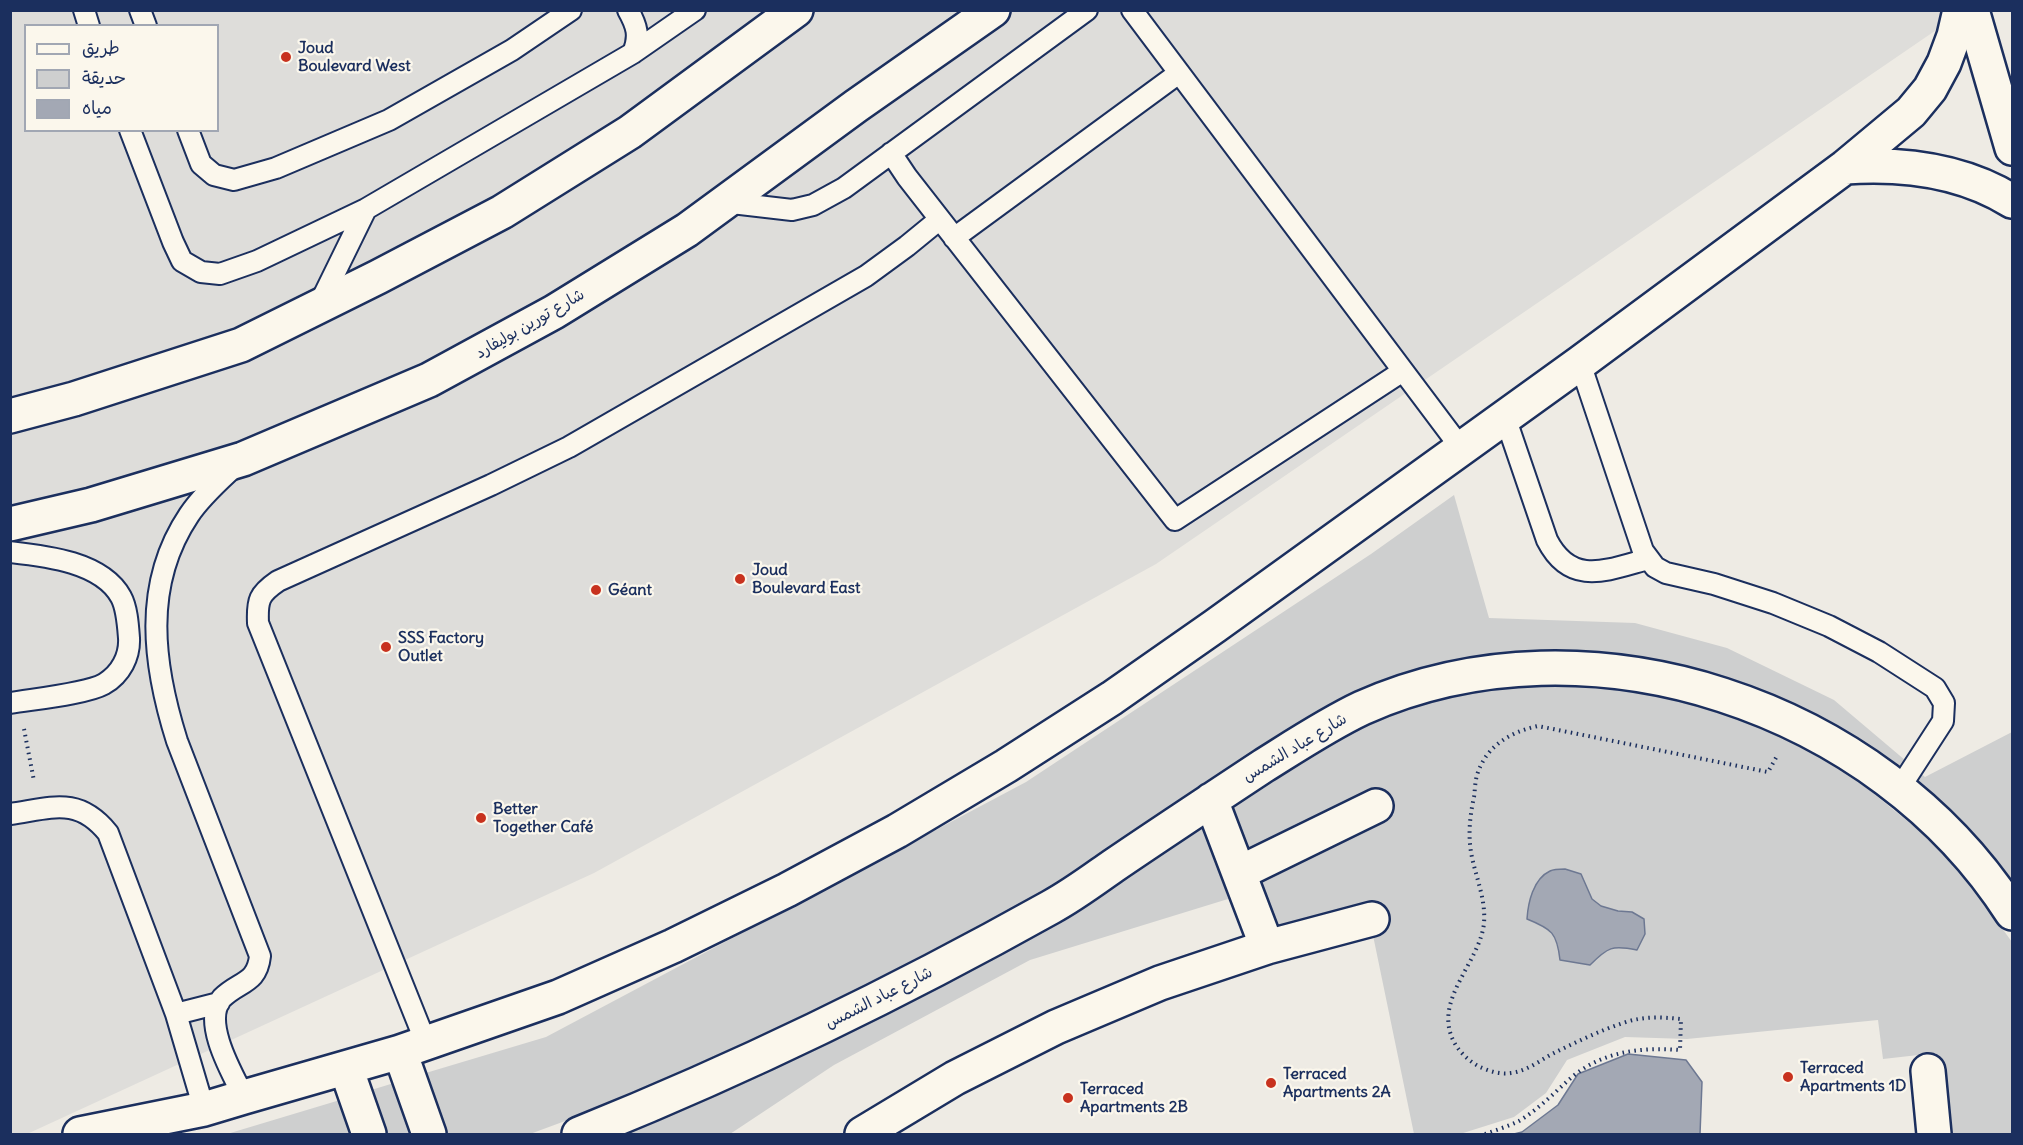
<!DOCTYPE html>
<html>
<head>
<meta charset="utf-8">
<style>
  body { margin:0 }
  #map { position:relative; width:2023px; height:1145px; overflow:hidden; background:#eeebe4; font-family:Delius,"Playpen Sans Arabic",sans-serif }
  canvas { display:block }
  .frame { position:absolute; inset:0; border:12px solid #1b2f5e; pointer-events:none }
  .legend { position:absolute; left:24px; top:24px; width:195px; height:108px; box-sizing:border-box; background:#fbf7ec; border:2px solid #a1a7b3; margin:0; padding:8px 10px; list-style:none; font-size:18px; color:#1b2f5e }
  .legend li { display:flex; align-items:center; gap:12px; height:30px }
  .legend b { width:30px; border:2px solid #a1a7b3 }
</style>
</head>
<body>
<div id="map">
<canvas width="2023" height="1145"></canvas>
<div class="frame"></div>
<ul class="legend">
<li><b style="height:8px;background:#fbf7ec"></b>طريق</li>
<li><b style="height:16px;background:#cecfcf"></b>حديقة</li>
<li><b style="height:16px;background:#a3a8b4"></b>مياه</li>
</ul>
</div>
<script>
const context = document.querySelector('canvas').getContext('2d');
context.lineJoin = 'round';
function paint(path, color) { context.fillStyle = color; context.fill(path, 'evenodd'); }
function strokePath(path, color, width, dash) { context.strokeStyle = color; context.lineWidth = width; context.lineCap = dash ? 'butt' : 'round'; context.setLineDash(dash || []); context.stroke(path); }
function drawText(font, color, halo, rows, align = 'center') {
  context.font = font + ' Delius,"Playpen Sans Arabic",sans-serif'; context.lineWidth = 4.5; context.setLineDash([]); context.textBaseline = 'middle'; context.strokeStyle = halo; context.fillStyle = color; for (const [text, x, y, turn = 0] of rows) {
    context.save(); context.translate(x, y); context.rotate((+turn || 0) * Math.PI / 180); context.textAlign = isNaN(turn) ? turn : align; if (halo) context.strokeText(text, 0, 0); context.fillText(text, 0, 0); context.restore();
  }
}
paint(new Path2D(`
  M10 11H1964L1156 564 594 873 27 1134H10ZM26 26H218V130H26Z`), '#deddda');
paint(new Path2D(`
  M1454 495 1489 618 1635 623 1727 648 1834 700 1925 777 2012 732V905L1963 839 1689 676 1439 667 1205 791 1047 890 703 1070 530 1134H428L409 1078 546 1037 1026 782 1371 554Z
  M1566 680 1683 697 1825 754 1948 854 2012 942V1134H1934L1936 1053 1883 1059 1878 1020 1687 1039 1625 1037 1567 1060 1546 1093 1514 1117 1460 1134H1414L1369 916 1261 936 1224 805 1351 726 1445 688Z
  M1205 817 1228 899 1030 960 834 1065 730 1134H593Z
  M394 1083 411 1134H369L355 1095Z
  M340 1100 351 1134H227Z`), '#cecfcf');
const water = new Path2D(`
  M1565 869 1581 874 1592 899 1601 906 1618 911 1632 912 1644 919 1645 934 1637 950C1612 945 1608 947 1590 965L1560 960C1557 933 1552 929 1527 919 1528 903 1533 879 1550 871 1554 869 1561 869 1565 869Z
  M1628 1054 1686 1060 1702 1082 1700 1134H1514L1522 1132 1558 1105 1578 1074Z`);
paint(water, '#a3a8b4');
strokePath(water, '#6d7892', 1.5);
const service = new Path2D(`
  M84 10 89 26
  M140 10 146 26
  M628 10C637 26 640 36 633 53
  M1132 10 1461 448
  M130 130 173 242 182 261 201 272 220 274 257 261 366 209 633 53 695 10
  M188 130 201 164 214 175 234 180 276 168 389 120 512 50 571 10
  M891 153 907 177 1175 520 1403 371
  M723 202 792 210 813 205 844 188 1087 10
  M954 238 1179 73
  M319 305 366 209
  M1580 363 1643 551 1655 567 1666 573 1714 584 1773 603 1829 626 1879 652 1935 688 1944 703 1943 721 1899 789
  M1505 417 1547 540C1571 587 1607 570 1648 559
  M233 468C218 482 201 497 189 515 142 585 153 665 177 741L260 956C257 984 239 981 222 998 201 1021 233 1075 244 1097
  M10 552C46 556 102 562 121 597 127 608 128 625 129 638 130 656 121 674 104 684 86 694 33 699 10 703
  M10 814C52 808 78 796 108 833L176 1014 204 1109
  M176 1014 219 1003
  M426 1043 258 623C257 600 259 594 278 581L491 485 569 447 866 276 907 246 940 219`);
const minor = new Path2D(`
  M1845 167C1903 163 1962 170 2012 201
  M1211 800 1267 947
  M1239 873 1376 806
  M400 1052 429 1134
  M346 1068 369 1134
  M1928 1071 1934 1134
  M80 1134 204 1109 244 1097 400 1052 558 997 673 946 787 890 897 831 1006 766 1112 698 1215 626 1580 363 1845 167 1911 112 1930 89 1944 63 1954 36 1960 10
  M579 1134C741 1069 899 992 1051 907 1073 895 1093 880 1113 866 1163 832 1213 799 1263 766 1295 746 1328 724 1362 708 1589 607 1880 706 2012 913
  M862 1134 955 1078 1056 1027 1160 983 1267 947 1372 919`);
const tertiary = new Path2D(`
  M1972 10 2012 148`);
const secondary = new Path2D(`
  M10 416 74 399 241 345 378 277 502 212 630 132 796 10
  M10 524 91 505 243 459 429 380 554 312 687 230 856 106 993 10`);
strokePath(service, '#1b2f5e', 24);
strokePath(minor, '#1b2f5e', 38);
strokePath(tertiary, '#1b2f5e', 38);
strokePath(secondary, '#1b2f5e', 38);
strokePath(new Path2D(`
  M24 729 34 781
  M1485 1134C1496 1130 1509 1126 1519 1121 1539 1109 1555 1092 1572 1077 1603 1051 1642 1047 1680 1050L1681 1019C1661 1017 1643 1016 1623 1023 1599 1031 1574 1043 1552 1054 1539 1061 1527 1071 1511 1073 1501 1075 1489 1071 1480 1067 1469 1061 1460 1053 1454 1042 1432 1000 1480 963 1484 923 1486 898 1475 876 1471 852 1468 834 1470 815 1474 797 1475 790 1475 782 1477 775 1486 746 1510 732 1538 726L1768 772 1777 756`), '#1b2f5e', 4, [1.5, 4.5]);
strokePath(service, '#fbf7ec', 20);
strokePath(minor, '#fbf7ec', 33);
strokePath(tertiary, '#fbf7ec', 33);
strokePath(secondary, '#fbf7ec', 33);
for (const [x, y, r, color] of [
  [286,57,6,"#c8321e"],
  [740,579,6,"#c8321e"],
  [596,590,6,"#c8321e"],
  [386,647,6,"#c8321e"],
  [481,818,6,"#c8321e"],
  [1788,1077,6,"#c8321e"],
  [1271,1083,6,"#c8321e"],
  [1068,1098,6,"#c8321e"]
]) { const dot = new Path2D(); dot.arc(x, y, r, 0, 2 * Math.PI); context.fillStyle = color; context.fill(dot); strokePath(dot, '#fbf7ec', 2); }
drawText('bold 16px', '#1b2f5e', '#fbf7ec', [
  ["Joud",298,48],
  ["Boulevard West",298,66],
  ["Joud",752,570],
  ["Boulevard East",752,588],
  ["Géant",608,590],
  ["SSS Factory",398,638],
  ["Outlet",398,656],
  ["Better",493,809],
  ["Together Café",493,827],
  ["Terraced",1800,1068],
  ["Apartments 1D",1800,1086],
  ["Terraced",1283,1074],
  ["Apartments 2A",1283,1092],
  ["Terraced",1080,1089],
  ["Apartments 2B",1080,1107]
], 'left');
drawText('16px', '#1b2f5e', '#fbf7ec', [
  ["شارع تورين بوليفارد",530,324,-30],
  ["شارع عباد الشمس",1295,748,-31],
  ["شارع عباد الشمس",879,998,-27]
]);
</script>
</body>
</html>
